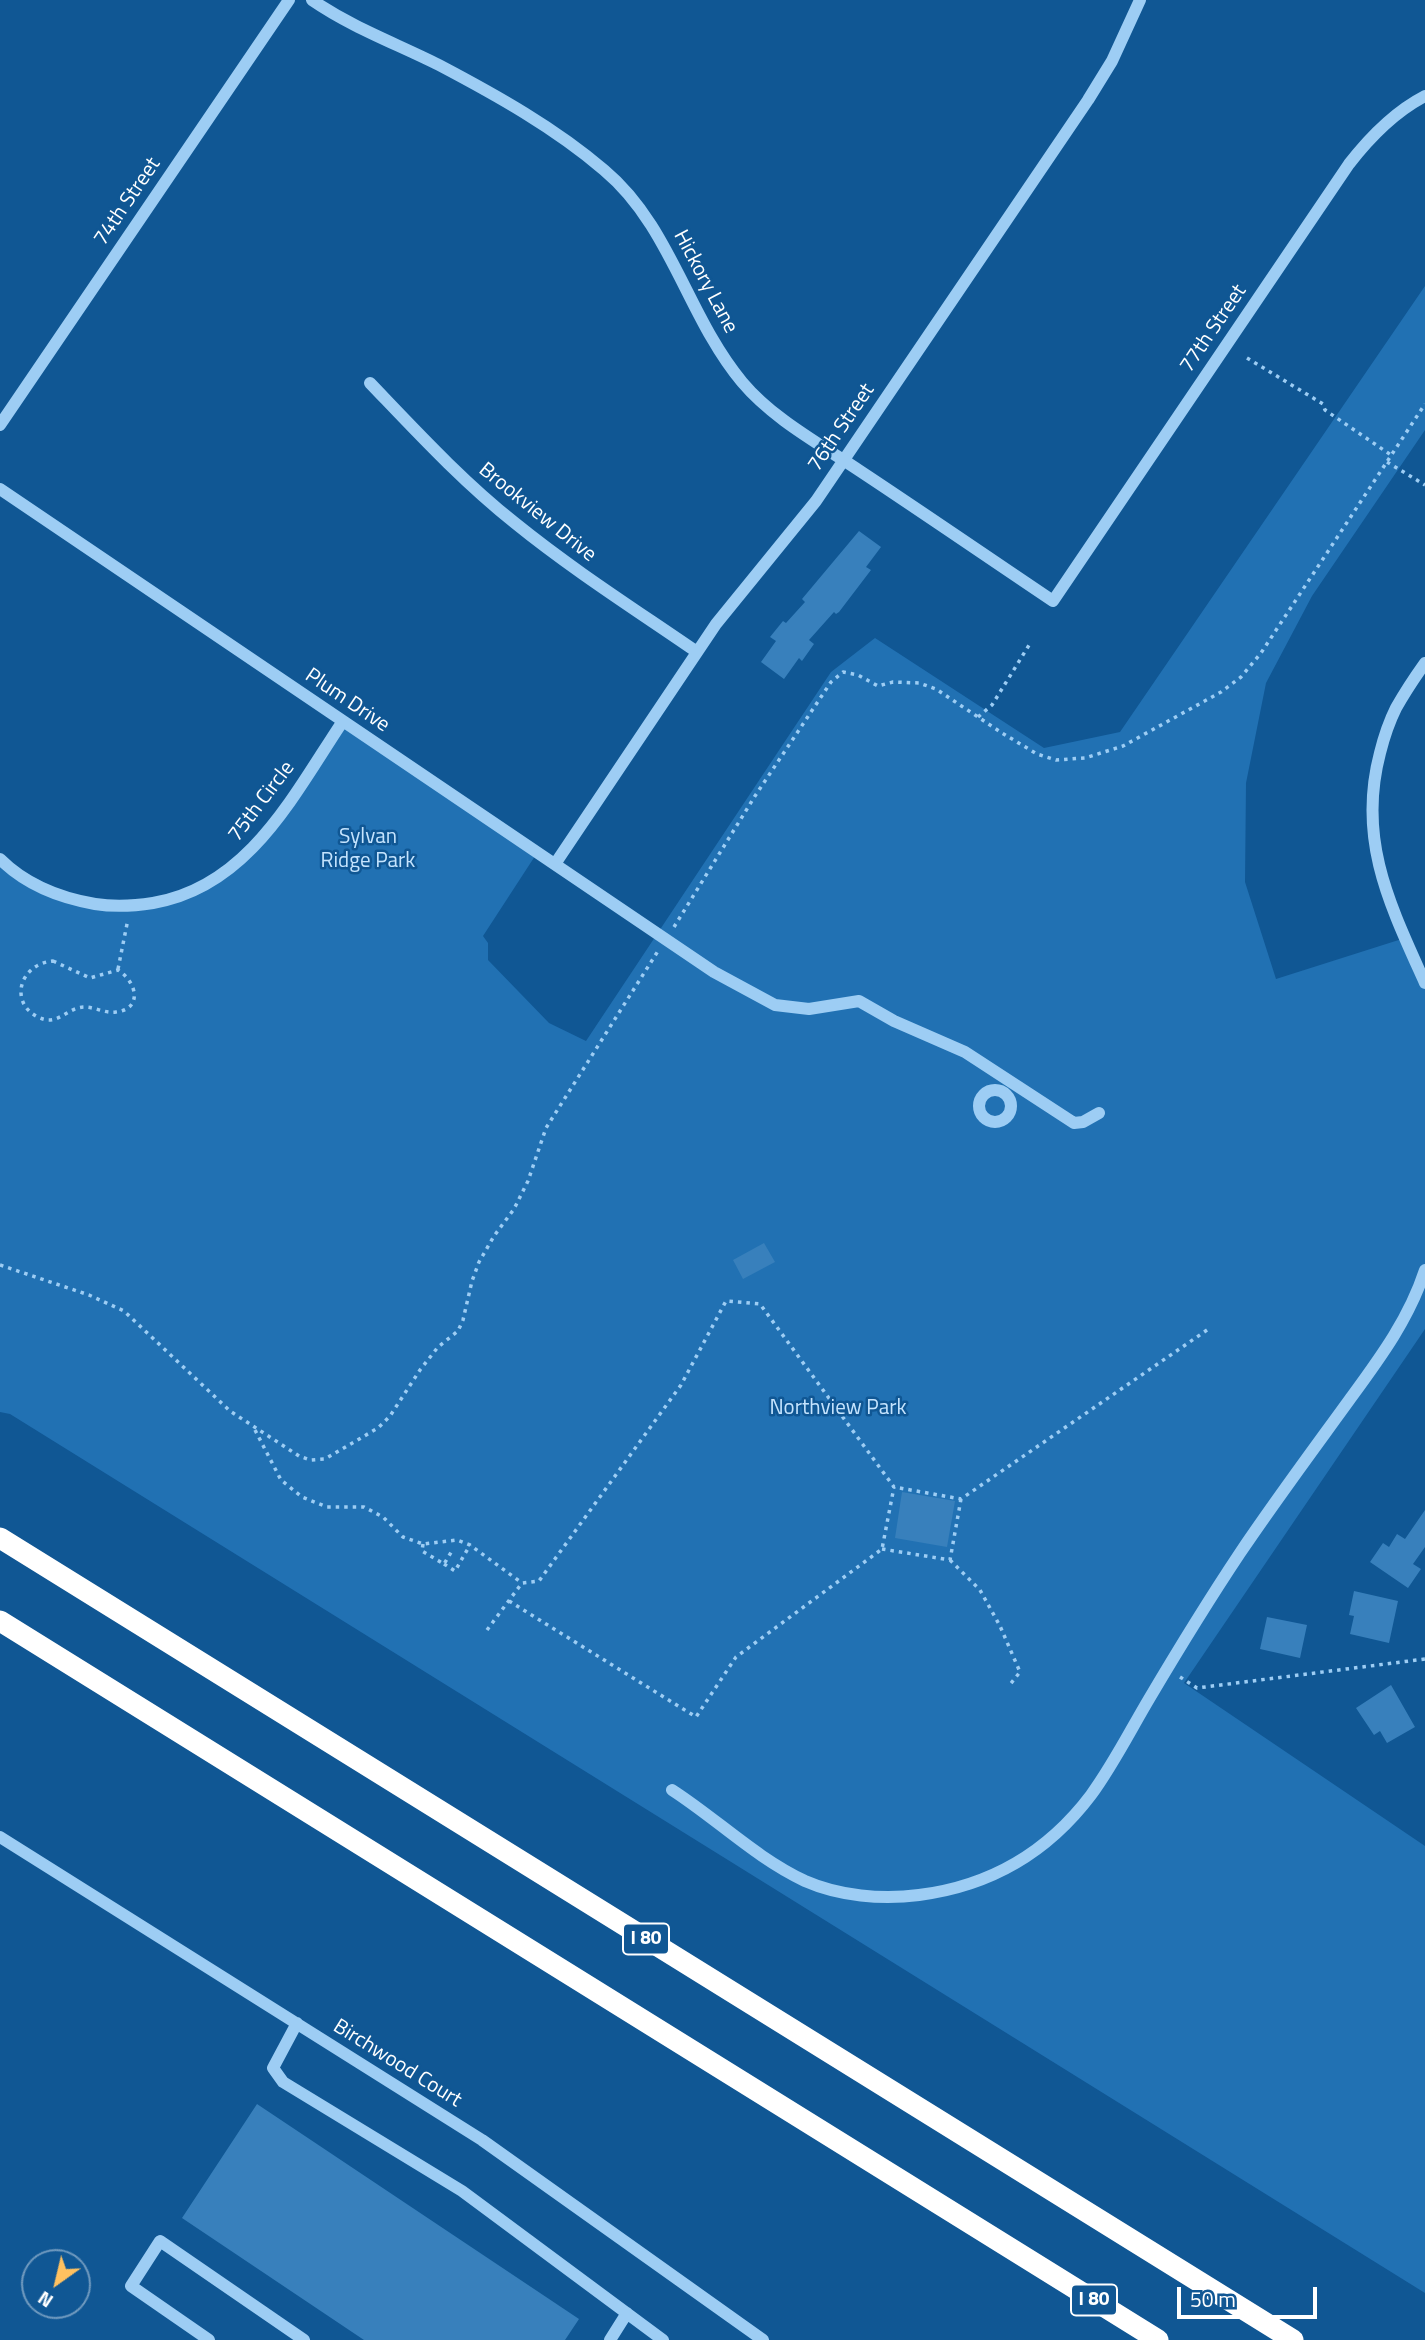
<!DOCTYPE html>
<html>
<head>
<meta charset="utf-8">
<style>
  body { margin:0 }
  #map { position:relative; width:1425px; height:2340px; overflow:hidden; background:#105794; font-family:"Titillium Web",sans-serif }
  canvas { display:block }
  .north { position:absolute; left:21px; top:2249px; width:70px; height:70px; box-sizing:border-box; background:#105794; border:2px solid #709abf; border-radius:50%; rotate:214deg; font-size:19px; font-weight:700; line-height:28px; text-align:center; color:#fff }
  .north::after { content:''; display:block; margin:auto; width:24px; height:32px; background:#ffc160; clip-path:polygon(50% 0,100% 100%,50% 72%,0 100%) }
  .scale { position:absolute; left:1177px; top:2287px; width:140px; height:32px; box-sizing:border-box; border:4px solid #fff; border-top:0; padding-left:9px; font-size:21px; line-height:24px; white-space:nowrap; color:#fff; -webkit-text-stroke:5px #105794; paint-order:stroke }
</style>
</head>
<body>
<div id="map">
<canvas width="1425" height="2340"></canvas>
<div class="north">N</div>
<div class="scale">50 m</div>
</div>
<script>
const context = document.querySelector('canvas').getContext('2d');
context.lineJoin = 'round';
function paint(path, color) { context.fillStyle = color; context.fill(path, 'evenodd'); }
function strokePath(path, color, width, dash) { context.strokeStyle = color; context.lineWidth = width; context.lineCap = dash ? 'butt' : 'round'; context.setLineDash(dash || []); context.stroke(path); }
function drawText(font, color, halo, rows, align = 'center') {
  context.font = font + ' "Titillium Web",sans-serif'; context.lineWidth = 5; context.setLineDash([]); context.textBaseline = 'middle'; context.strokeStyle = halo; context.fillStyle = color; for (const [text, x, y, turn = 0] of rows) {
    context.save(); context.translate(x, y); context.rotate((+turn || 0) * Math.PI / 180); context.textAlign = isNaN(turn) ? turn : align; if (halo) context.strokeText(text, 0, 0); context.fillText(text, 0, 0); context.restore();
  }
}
paint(new Path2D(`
  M1425 286V430L1312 596 1266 683 1246 783 1245 882 1276 979 1405 938 1425 983V1329L1184 1683 1425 1846V2293L10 1414 0 1412V859L79 901H165L242 861 343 721 537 853 483 936 488 943V960L549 1023 586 1041 831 672 875 638 1044 748 1120 732Z`), '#2171b3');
paint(new Path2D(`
  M859 531 881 547 866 567 871 570 839 612 836 614 834 612 809 640 814 644 802 661 799 658 784 679 761 662 776 641 770 637 783 621 786 623 805 602 802 599Z
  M764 1243 775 1262 743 1279 733 1260Z
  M902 1492 955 1501 947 1547 895 1538Z
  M1425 1510V1547L1413 1564 1421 1569 1408 1588 1370 1562 1383 1543 1389 1547 1397 1534 1405 1539Z
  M1354 1591 1398 1601 1389 1643 1350 1634 1354 1616 1349 1615Z
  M1267 1617 1307 1625 1300 1658 1260 1649Z
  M1391 1685 1415 1727 1387 1743 1380 1731 1374 1735 1356 1708Z
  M257 2104 579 2319 565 2340H364L182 2218Z`), '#3880bc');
strokePath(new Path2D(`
  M1247 358 1323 404 1325 410 1391 455
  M1387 462 1425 485
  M978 717 992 705 1031 642
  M674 927 755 796 831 682 843 672 858 675 878 686 893 682 919 683 936 689 1002 733 1037 754 1056 760 1085 758 1123 746 1221 692 1241 677 1261 653 1425 404
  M53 961 90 978 118 970C137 982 143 1009 116 1012 103 1014 91 1004 78 1008 64 1012 55 1026 38 1017 9 1003 19 964 53 961Z
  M118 969 128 919
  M0 1265 89 1295 124 1311 230 1411 299 1456 310 1460 325 1459 378 1428 390 1416 420 1370 438 1347 458 1331 463 1320 472 1281 479 1262 494 1236 514 1209 528 1181 546 1128 658 951
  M255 1430 281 1480 302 1497 327 1507H364L383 1517 403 1537 423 1544 457 1540 470 1545 522 1583
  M423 1544 422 1551 444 1564 453 1549
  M882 1549 950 1560 961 1499
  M950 1560 980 1590 1000 1626 1020 1672 1008 1687
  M444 1564 455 1571 470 1545
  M509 1601 696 1717 736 1657 882 1549 894 1487
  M487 1630 522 1583 539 1581 681 1385 726 1301 760 1304 894 1487 961 1499 1210 1328
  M1180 1677 1197 1688 1425 1659`), '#9dcdf4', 3.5, [3.5, 5]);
strokePath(new Path2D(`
  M312 0C353 28 395 43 439 65 496 95 555 128 604 170 671 226 687 316 742 382 773 419 820 444 860 471 925 514 989 558 1053 601L1349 164C1370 137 1394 112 1425 96
  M370 383C416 431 462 481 515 523 573 570 636 610 697 652
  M0 425 289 0
  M0 489 714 972 775 1005 809 1009 859 1001 894 1021 965 1052 1074 1123 1083 1122 1099 1113
  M1425 663C1415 677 1405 692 1396 708 1389 722 1384 737 1380 753 1357 840 1390 905 1425 983
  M0 859C25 884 60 898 95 904 114 907 134 906 153 903 249 887 294 794 343 721
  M555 864 716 624 816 501 1088 100 1112 61 1140 0
  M979 1106a16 16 0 1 1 32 0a16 16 0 1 1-32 0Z
  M672 1790C717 1819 756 1858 805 1881 839 1896 882 1900 919 1895 990 1886 1048 1852 1091 1795 1113 1765 1130 1731 1149 1699 1178 1650 1208 1601 1240 1553 1275 1501 1313 1450 1350 1399 1380 1358 1409 1319 1425 1270
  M0 1837 482 2140 763 2340
  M297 2023 273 2068 283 2082 462 2191 663 2340
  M209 2340 131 2286 160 2241 304 2340
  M610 2340 627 2313`), '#9dcdf4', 12);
strokePath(new Path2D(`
  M0 1538 1293 2340
  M0 1621 1158 2340`), '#fff', 21);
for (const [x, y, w] of [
  [646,1939,46],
  [1094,2300,46]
]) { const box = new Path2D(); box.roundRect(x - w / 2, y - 15.5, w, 31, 5); context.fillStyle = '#105794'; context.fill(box); strokePath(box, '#fff', 2); }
drawText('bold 19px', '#fff', null, [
  ["I 80",646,1939],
  ["I 80",1094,2300]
]);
drawText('21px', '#fff', '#105794', [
  ["74th Street",128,202,-56],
  ["Hickory Lane",705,282,62],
  ["77th Street",1214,329,-56],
  ["76th Street",842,428,-56],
  ["Brookview Drive",537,513,39],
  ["Plum Drive",347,701,34],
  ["75th Circle",262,802,-53],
  ["Birchwood Court",397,2064,32]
]);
drawText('21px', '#c5e4fe', '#105794', [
  ["Sylvan",368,838],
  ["Ridge Park",368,862],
  ["Northview Park",838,1409]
]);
</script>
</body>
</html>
